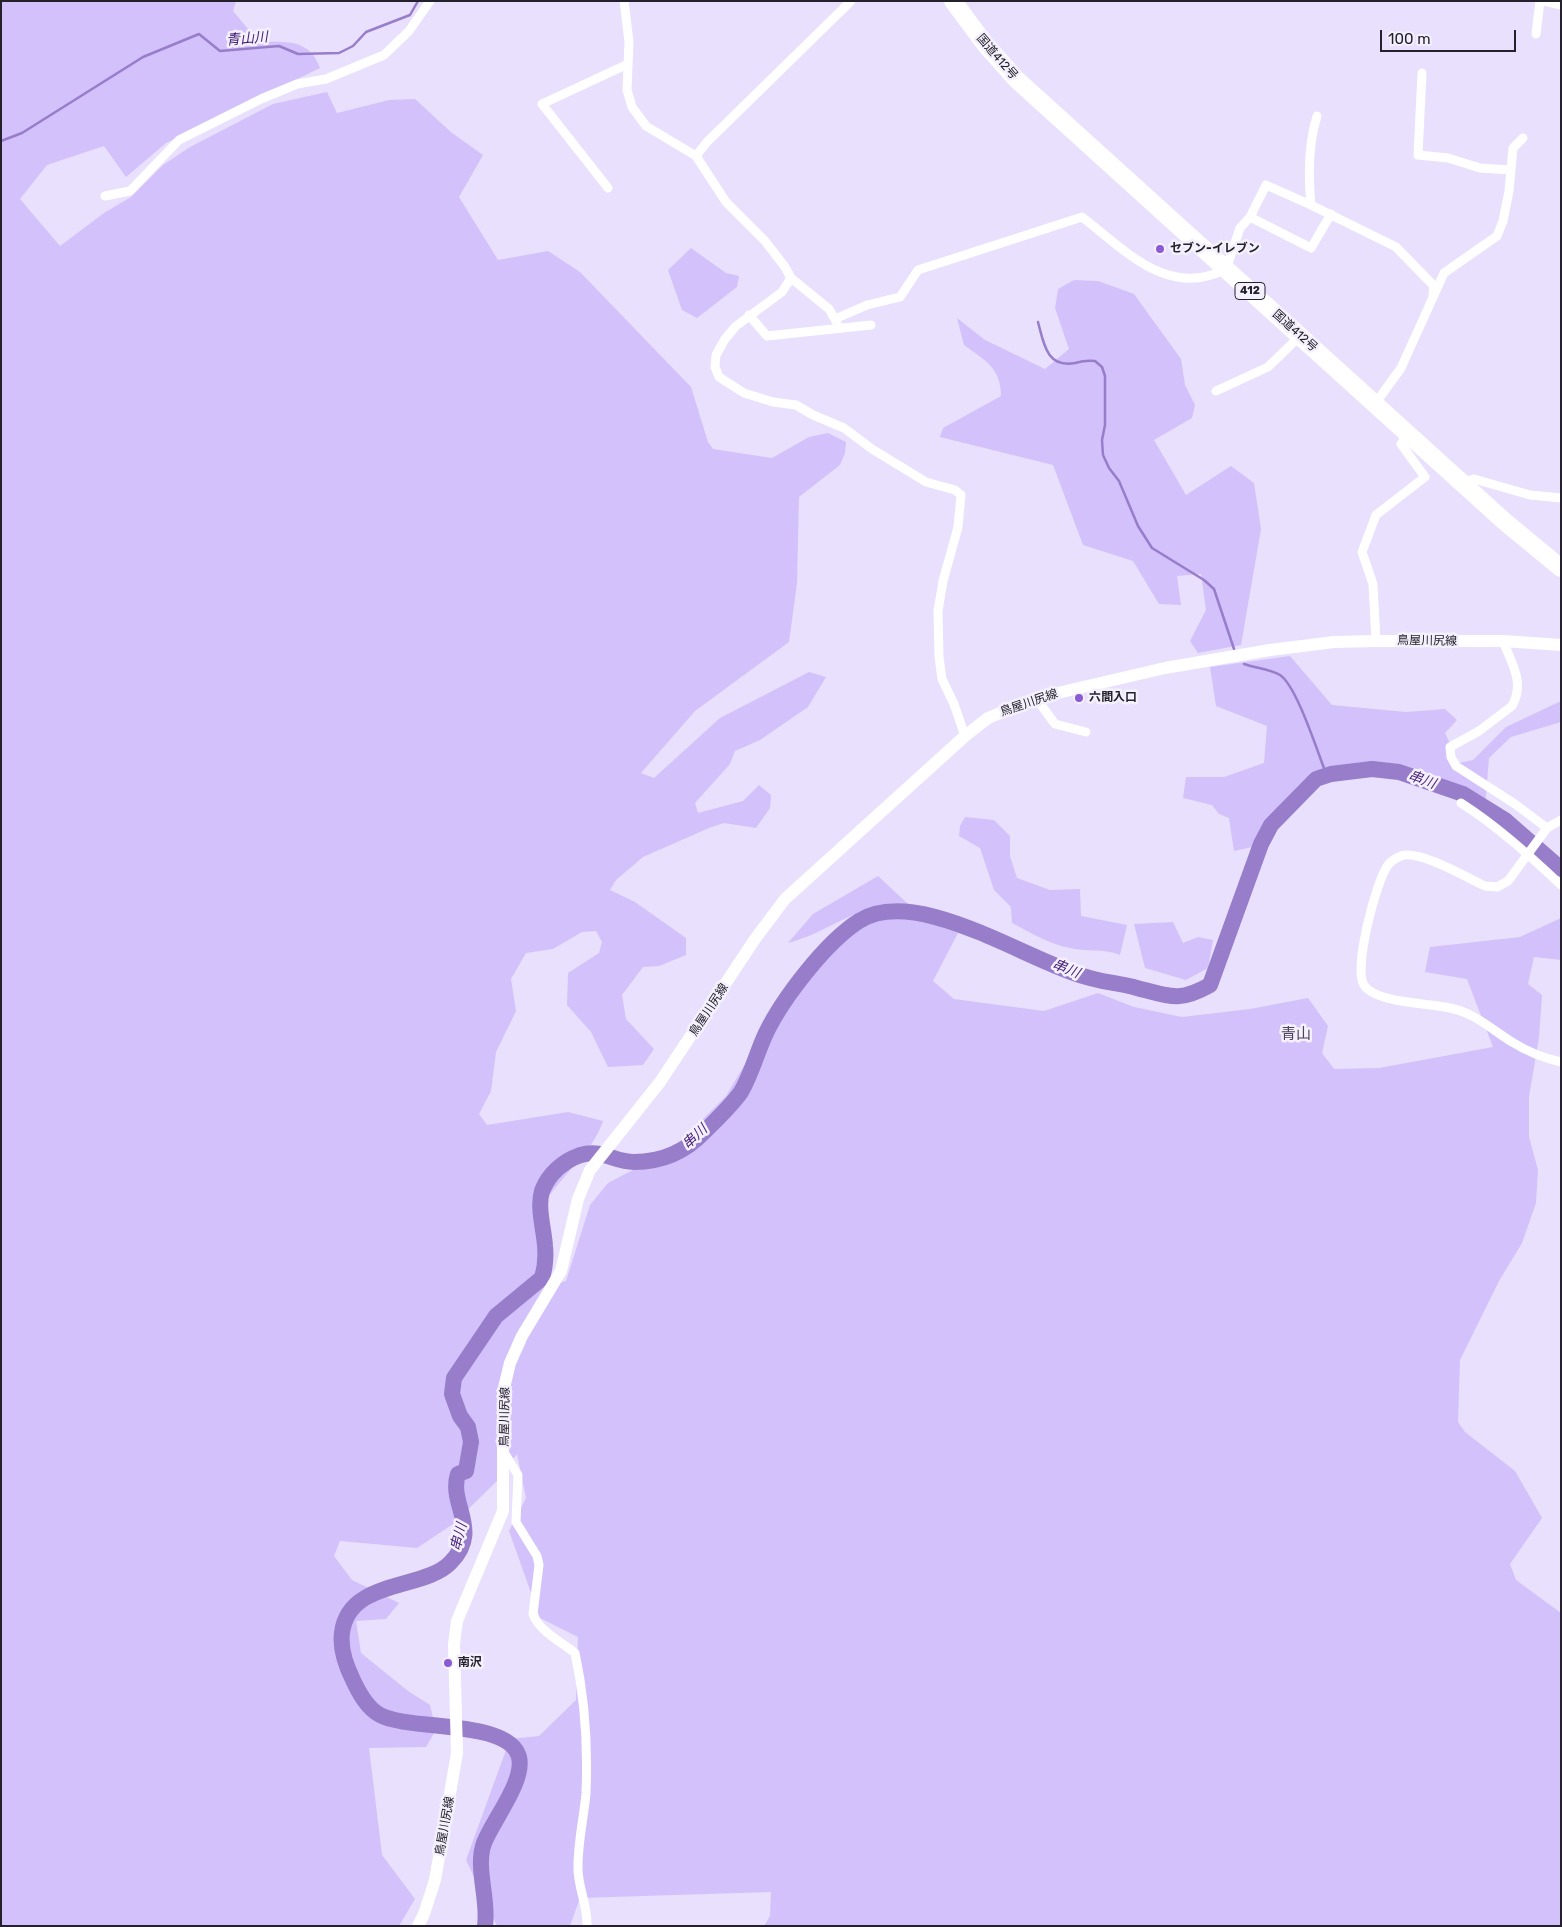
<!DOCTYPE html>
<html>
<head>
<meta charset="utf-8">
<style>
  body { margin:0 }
  #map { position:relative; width:1562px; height:1927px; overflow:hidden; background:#e9e0fd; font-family:Rubik,sans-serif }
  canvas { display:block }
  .frame { position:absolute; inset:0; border:2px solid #25212c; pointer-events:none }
  .scale { position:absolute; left:1380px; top:30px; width:136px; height:22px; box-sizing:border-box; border:2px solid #25212c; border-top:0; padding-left:6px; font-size:15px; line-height:18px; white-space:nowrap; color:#25212c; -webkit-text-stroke:4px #f4f1fc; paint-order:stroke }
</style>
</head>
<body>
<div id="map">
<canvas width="1562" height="1927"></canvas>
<div class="frame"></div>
<div class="scale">100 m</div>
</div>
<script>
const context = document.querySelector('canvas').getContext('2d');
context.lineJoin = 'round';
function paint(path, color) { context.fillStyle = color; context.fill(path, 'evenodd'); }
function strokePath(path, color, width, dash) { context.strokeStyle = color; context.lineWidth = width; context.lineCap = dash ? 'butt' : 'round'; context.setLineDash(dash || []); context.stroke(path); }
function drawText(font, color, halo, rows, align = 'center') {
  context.font = font + ' Rubik,"Noto Sans JP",sans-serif'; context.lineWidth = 5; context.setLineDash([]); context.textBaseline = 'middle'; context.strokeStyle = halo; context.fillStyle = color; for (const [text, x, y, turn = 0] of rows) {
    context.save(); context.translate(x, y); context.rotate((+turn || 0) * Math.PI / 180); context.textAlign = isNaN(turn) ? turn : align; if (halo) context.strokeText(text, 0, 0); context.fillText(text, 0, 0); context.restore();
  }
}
paint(new Path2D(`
  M1 1H236L233 11 259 42C285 42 309 38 320 68L166 143 126 177 104 146 47 165 20 199 60 246 104 213 131 197 163 165 190 147 273 104 327 92 337 113 389 100 415 99 452 133 483 155 459 197 498 260 548 251 580 272 691 387 708 442 713 449 772 458 809 437 828 433 846 442 845 453 840 465 799 497 797 583 789 642 695 711 641 773 654 778 720 718 809 672 826 677 808 707 760 740 735 751 730 764 695 803 698 813 743 801 759 785 771 795 770 808 756 828 724 823 709 828 643 857 616 880 610 890 635 902 686 938V955L659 966 643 967 622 995 626 1019 654 1049 643 1065 608 1067 591 1032 567 1005 568 973 599 953 602 942 596 931 582 932 553 949 526 953 511 979 516 1011 496 1052 491 1091 479 1114 487 1125 568 1112 603 1121C592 1154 560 1176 545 1203 539 1214 540 1273 539 1288L566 1281 590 1205 608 1183 673 1149 726 1096 754 1049 765 1024 784 1000 798 976 813 958 816 949 835 931 898 915 931 921 958 933 933 981 954 999 1044 1011 1098 993 1134 1007 1182 1017 1250 1009 1308 998 1328 1026 1322 1053 1334 1069 1379 1068 1493 1047 1467 979 1425 972 1430 947 1520 937 1561 918V960L1534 957 1528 984 1542 995 1539 1037 1529 1097V1137L1538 1170 1536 1203 1522 1243 1499 1281 1460 1360 1458 1422 1465 1432 1515 1471 1542 1518 1510 1564 1516 1580 1561 1613V1926H764L770 1916 771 1892 580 1898 570 1926H497L466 1860 510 1739 539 1736 576 1700 578 1637 540 1618 509 1531 526 1498 517 1454 497 1481 453 1524 417 1548 340 1541 334 1556 352 1580 399 1603 386 1619 356 1621 361 1653 408 1691 430 1705 436 1730 426 1747 369 1748 382 1855 415 1899 399 1926H1Z
  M691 248 726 273 739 276 737 287 697 318 682 310 668 270Z
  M1074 280 1098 281 1134 294 1181 359 1185 385 1195 405 1192 418 1154 440 1186 495 1231 466 1254 483 1261 529 1241 645 1198 653 1190 641 1206 610 1201 574 1177 576 1181 605 1159 604 1133 561 1083 545 1053 465 940 437 943 428 1001 396C1001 367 984 360 964 345L957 318 985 340 1045 369 1069 349 1055 308 1058 289Z
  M1290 656 1332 705 1406 712 1445 709 1457 720 1445 733 1459 763 1473 760 1506 727 1561 701V722L1511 737 1489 758 1485 807 1422 770 1354 764 1311 772 1267 819 1257 846 1234 851 1229 818 1219 814 1212 805 1183 798 1186 777H1224L1264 763 1267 726 1216 706 1210 667Z
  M965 817 994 820 1010 836V856L1017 878 1050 890 1080 889 1081 916 1127 925 1120 955C1103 948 1087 952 1070 948 1049 944 1031 933 1012 923L1011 907 994 890 980 848 959 836 960 826Z
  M878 876 908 904C865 899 828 933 788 943L813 914Z
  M1173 922 1183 943 1198 937 1213 940 1208 968 1186 980 1145 968 1134 924Z`), '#d3c1fb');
strokePath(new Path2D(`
  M1 141 22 133 143 57 199 34 220 51 279 46 298 54 339 53 353 46 366 32 410 15 418 1
  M1038 322C1044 345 1047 368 1075 363 1082 361 1087 360 1095 361L1102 367 1105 376V425L1102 440 1103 455 1109 468 1119 481 1138 526 1152 548 1204 580 1214 589 1234 649
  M1244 664C1255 668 1270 669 1280 675 1297 686 1318 754 1327 776`), '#977dca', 2.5);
strokePath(new Path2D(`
  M485 1926C489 1899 475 1868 484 1843 493 1820 525 1781 519 1757 509 1719 410 1731 380 1715 367 1708 359 1693 353 1680 346 1666 340 1648 342 1633 348 1579 424 1590 450 1563 483 1530 448 1505 458 1474L466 1471 471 1442 468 1427 460 1416 452 1394 454 1378 496 1316 542 1278C545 1268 546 1256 545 1246 544 1229 537 1208 542 1191 551 1168 579 1147 604 1155 615 1158 622 1162 634 1162 662 1162 685 1152 704 1132 716 1120 731 1106 741 1092 752 1073 757 1052 766 1033 783 998 826 942 859 921 916 885 1024 959 1083 976 1100 982 1119 983 1137 988 1169 996 1178 1003 1210 985L1261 844 1271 825 1316 779 1331 774 1372 769 1399 772 1463 794 1505 820 1561 869`), '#977dca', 16);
strokePath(new Path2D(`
  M624 1 629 42 627 90 632 107 646 126 696 156 726 202 765 241 785 267 791 278 782 292 736 326 725 339 716 355 715 367 719 377 744 393 773 402 796 405 813 415 844 428 872 449 926 482 955 490 961 495 958 527 943 581 938 611 939 657 942 679 954 704 965 736
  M1544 1 1561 5
  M1536 34 1540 1
  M1422 73 1418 155 1448 158 1480 168 1511 170
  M1317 116C1308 145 1308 175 1311 205L1396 247 1434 286 1433 294
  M696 156 707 142 851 1
  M608 188 542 104 628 64
  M105 196 130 191 179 140 261 99 297 84 326 79 384 55 409 31 430 1
  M1250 217 1311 248 1331 214
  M791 278 829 309 837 323
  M749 315 767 336 871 325
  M835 319 867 305 900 297 918 270 1082 217C1125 250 1168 299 1226 269L1240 228 1250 217 1266 185 1311 205
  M1216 391 1268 367 1300 336
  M1375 404 1401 368 1444 273 1497 236 1503 221 1509 191 1513 148 1523 138
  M1462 483 1474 479 1530 495 1561 498
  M1376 641 1373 584 1362 552 1376 515 1425 477 1401 444 1409 434
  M1503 641C1512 664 1525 683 1512 706L1479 731 1450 747 1451 757 1456 766 1515 804 1547 828
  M1036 698 1055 724 1086 732
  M1461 803C1497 826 1529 855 1561 885
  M1561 820 1547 828 1508 881 1497 887 1485 886C1468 878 1418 849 1401 856 1396 858 1391 861 1388 865 1376 881 1353 969 1364 985 1375 1003 1429 1003 1450 1008 1475 1013 1491 1029 1512 1042 1528 1052 1543 1058 1561 1062
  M504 1452 518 1475 516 1522 537 1556 539 1565 533 1614C538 1630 561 1642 575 1653 585 1699 588 1746 586 1793 584 1817 578 1841 578 1866 577 1886 588 1905 587 1926`), '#fff', 9);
strokePath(new Path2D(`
  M418 1926 424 1914 435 1880 457 1753 454 1644 457 1621 503 1511V1392L510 1363 522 1336 561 1271 578 1199 590 1170 660 1082 755 939 785 899 965 736 988 718 1036 698 1165 668 1270 650 1334 642 1376 641H1503L1561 645`), '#fff', 12);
strokePath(new Path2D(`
  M953 1 985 44 1016 79 1504 521 1561 568`), '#fff', 18);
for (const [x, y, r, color] of [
  [1160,249,5,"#8a5bd4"],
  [1079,698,5,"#8a5bd4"],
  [448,1663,5,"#8a5bd4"]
]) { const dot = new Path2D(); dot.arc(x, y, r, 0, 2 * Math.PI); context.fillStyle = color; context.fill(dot); strokePath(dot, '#f4f1fc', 2); }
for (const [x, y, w] of [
  [1250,291,30]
]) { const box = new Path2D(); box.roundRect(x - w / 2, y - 8.5, w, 17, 4); context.fillStyle = '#f4f1fc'; context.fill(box); strokePath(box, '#25212c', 1); }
drawText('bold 11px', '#25212c', null, [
  ["412",1250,291]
]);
drawText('12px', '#25212c', '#f4f1fc', [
  ["国道412号",997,57,49],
  ["国道412号",1295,331,42],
  ["鳥屋川尻線",1427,641,1],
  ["鳥屋川尻線",1029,703,-19],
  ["鳥屋川尻線",709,1010,-57],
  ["鳥屋川尻線",505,1417,-89],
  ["鳥屋川尻線",445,1826,-80]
]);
drawText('bold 12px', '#25212c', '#f4f1fc', [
  ["セブン-イレブン",1170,249],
  ["六間入口",1089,698],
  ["南沢",458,1663]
], 'left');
drawText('italic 14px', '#461e79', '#f4f1fc', [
  ["青山川",247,39,-5],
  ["串川",1422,780,20],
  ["串川",1066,969,22],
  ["串川",695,1137,-43],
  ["串川",459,1537,-76]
]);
drawText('15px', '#4a435a', '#f4f1fc', [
  ["青山",1296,1035]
]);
</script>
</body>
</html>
